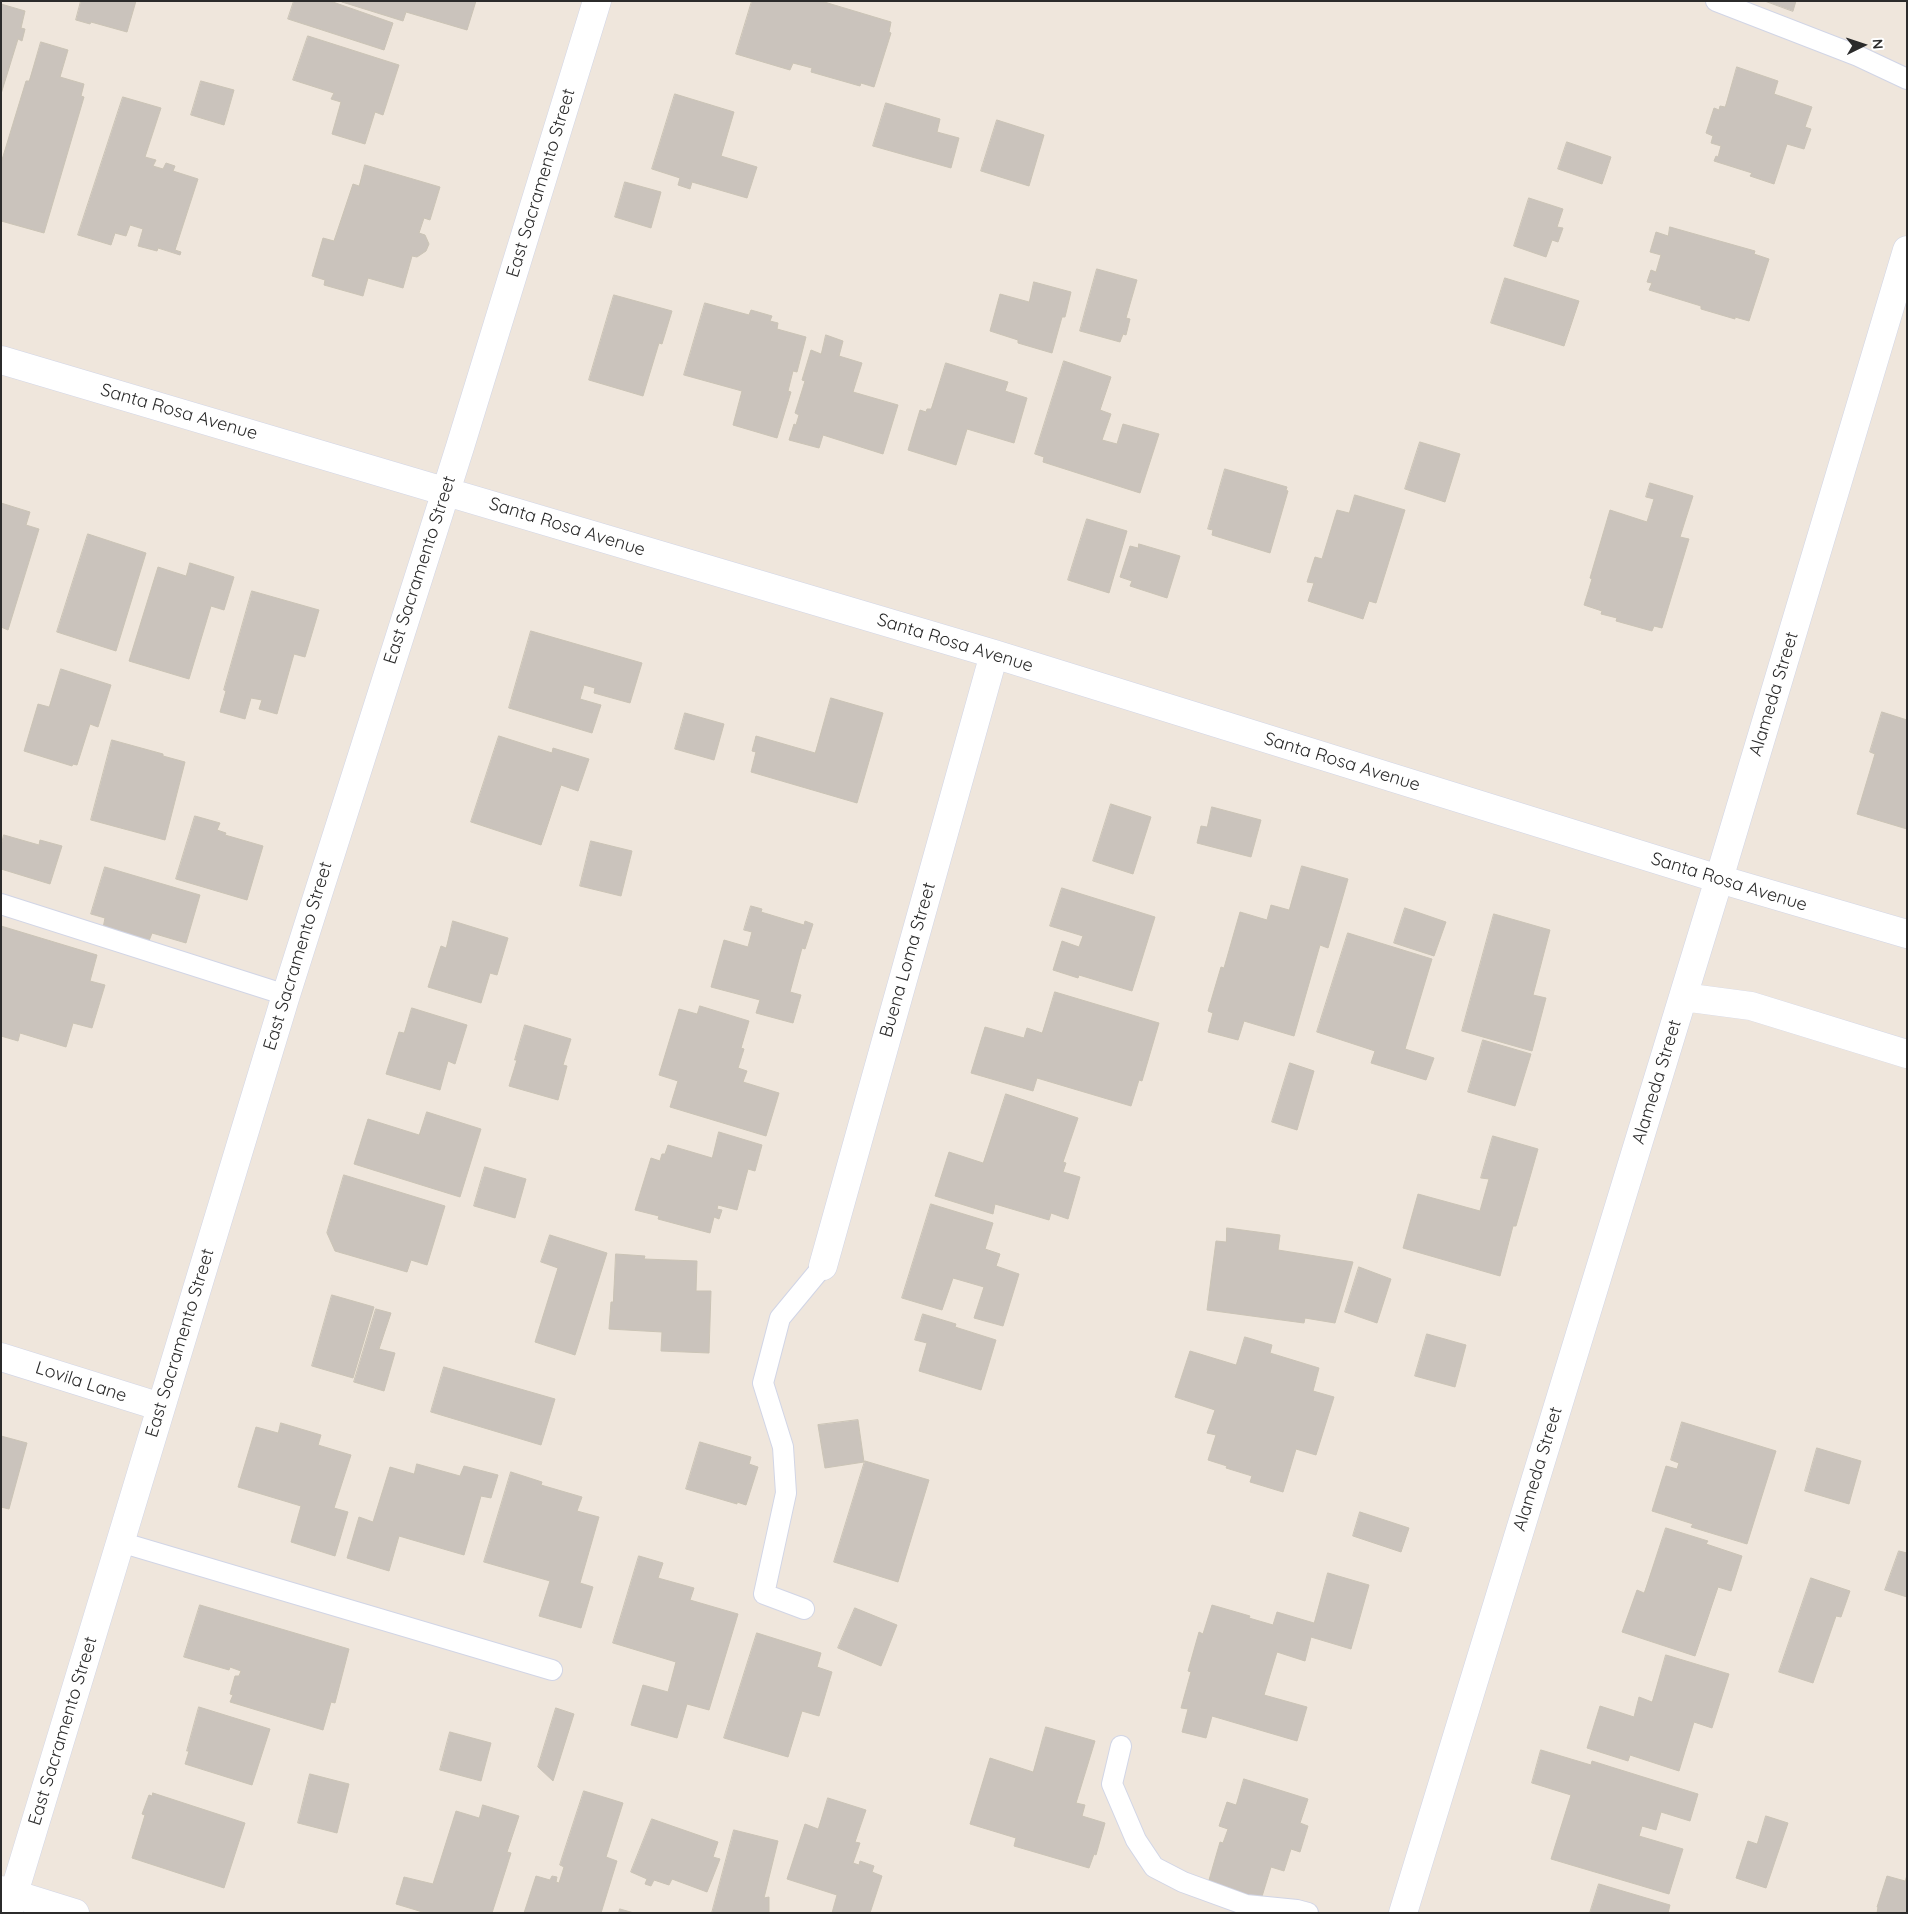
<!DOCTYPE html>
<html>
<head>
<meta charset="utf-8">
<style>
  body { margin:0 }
  #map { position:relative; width:1908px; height:1914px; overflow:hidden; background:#efe6dc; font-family:Quicksand,sans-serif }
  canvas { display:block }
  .frame { position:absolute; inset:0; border:2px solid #2b2b2b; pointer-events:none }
  .north { position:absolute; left:1838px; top:20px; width:50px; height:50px; -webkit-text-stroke:4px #fff; paint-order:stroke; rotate:86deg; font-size:14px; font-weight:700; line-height:20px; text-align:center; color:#2b2b2b }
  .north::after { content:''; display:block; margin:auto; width:18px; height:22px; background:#2b2b2b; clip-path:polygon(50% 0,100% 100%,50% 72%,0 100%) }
</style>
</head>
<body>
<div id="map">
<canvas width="1908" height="1914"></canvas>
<div class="frame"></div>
<div class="north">N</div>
</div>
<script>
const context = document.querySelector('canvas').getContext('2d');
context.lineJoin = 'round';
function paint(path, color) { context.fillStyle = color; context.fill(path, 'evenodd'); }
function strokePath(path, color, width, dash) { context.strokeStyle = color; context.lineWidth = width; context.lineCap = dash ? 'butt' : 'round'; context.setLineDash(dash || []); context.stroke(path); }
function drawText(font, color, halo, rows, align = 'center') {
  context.font = font + ' Quicksand,sans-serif'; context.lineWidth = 4.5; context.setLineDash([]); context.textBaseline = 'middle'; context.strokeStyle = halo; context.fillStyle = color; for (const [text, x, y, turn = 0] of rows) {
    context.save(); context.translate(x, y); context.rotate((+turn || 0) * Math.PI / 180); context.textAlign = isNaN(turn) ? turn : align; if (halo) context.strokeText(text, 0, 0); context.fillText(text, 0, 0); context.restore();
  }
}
const building = new Path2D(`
  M81 1H136L127 32 91 22 90 24 76 20Z
  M294 1H330L393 23 384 50 288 19Z
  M476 1 467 30 406 12 403 21 342 2Z
  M752 1H821L891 22 889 32 891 33 874 87 861 83 860 86 811 72 812 68 793 63 790 70 736 54Z
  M1765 1H1796L1793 11Z
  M1 4 25 11 21 28 25 29 22 41 18 39 1 94Z
  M308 36 399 65 383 115 375 112 365 144 332 134 341 102 331 99 334 93 293 80Z
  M41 42 68 50 60 77 84 84 81 96 84 97 44 233 1 221V163L26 81H29Z
  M1737 67 1778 81 1774 94 1812 107 1805 127 1811 129 1804 149 1787 144 1774 184 1750 176 1752 173 1714 161 1716 156 1718 157 1721 146 1711 143 1713 136 1706 133 1714 108 1719 110 1720 106 1725 107Z
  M201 81 234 90 224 125 191 115Z
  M675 94 734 112 721 156 757 167 747 198 692 182 690 189 678 185 680 178 652 169Z
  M123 97 161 108 145 157 156 160 153 166 163 169 166 163 175 166 173 171 198 179 175 250 181 252 180 255 158 248 157 251 138 246 143 229 130 225 126 236 115 233 111 245 78 235Z
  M886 103 940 119 937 132 959 138 951 168 873 146Z
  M997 120 1044 135 1029 186 981 171Z
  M1567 142 1611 157 1602 184 1558 169Z
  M365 165 440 187 430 220 424 218 419 233 425 235 429 244 426 251 417 257 412 256 403 288 368 278 363 296 324 285 325 280 312 276 323 238 334 241 353 184 359 186Z
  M625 182 661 192 651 228 615 217Z
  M1529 198 1563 209 1557 227 1563 228 1558 242 1552 240 1546 257 1514 246Z
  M1670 227 1755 251 1754 254 1769 259 1749 321 1735 317V319L1701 309V306L1649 290 1652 283 1647 282 1651 270 1656 272 1661 255 1650 252 1656 232 1668 236Z
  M1097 269 1137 280 1126 318 1130 319 1126 335 1123 334 1120 342 1080 331Z
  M1505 278 1579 301 1564 346 1491 323Z
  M1034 282 1071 292 1065 317H1062L1052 353 1018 343V340L990 331 1000 294 1029 302Z
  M614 295 672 311 662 344 659 343 643 396 589 380Z
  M705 303 749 315 751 310 772 316 770 321 778 323 777 329 806 337 797 372 793 371 788 391 791 392 777 438 733 425 742 391 684 375Z
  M826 335 843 341 839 356 862 363 853 392 898 405 883 454 823 435 819 448 789 440 794 424 796 425 799 415 795 413 805 381 802 380 811 350 821 354Z
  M1064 361 1111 377 1100 410 1111 414 1102 440 1117 444 1123 424 1159 434 1140 493 1043 462 1044 457 1035 454Z
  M946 363 1008 382 1005 391 1027 398 1014 443 967 429 956 465 908 450 920 410 926 412 927 409H931Z
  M1420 442 1460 454 1445 502 1405 489Z
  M1225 469 1287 487 1286 490 1288 491 1270 553 1212 535 1213 530 1208 529Z
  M1650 483 1693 496 1680 537 1689 539 1662 628 1654 626 1652 631 1616 621 1617 618 1601 614 1602 611 1584 605 1592 579 1590 578 1610 510 1647 522 1654 499 1646 497Z
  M1355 495 1405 510 1376 603 1369 601 1363 619 1308 601 1314 583 1307 582 1315 557 1322 559 1337 510 1349 513Z
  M1 503 30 512 26 525 39 529 8 630 1 627Z
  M1087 519 1127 531 1109 593 1068 580Z
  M88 534 146 553 116 651 57 632Z
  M1139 544 1180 556 1167 598 1130 586 1132 581 1120 577 1130 546 1138 548Z
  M190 563 234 577 224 610 211 606 189 679 129 661 158 567 186 576Z
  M252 591 319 610 305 657 294 654 277 714 259 709 262 700 251 698 245 719 220 712 226 691 224 690Z
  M531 631 642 663 630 703 594 693 595 688 584 685 580 699 601 705 592 733 509 708Z
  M61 669 111 685 98 727 90 724 77 765 73 764 72 766 24 751 38 704 49 707Z
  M831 698 883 713 857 803 751 772 756 752 752 751 756 736 815 753Z
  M1882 712 1907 720V829L1857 814 1875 754 1870 752Z
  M685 713 724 724 714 760 675 749Z
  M499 736 552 753 553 748 589 759 578 791 561 785 541 845 471 822Z
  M112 740 163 754V756L185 762 165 840 91 820Z
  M1111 804 1151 817 1133 874 1093 861Z
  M1212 807 1261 820 1251 857 1197 843 1201 826 1207 827Z
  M195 816 220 823 217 830 226 833 225 835 263 846 247 900 176 879Z
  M4 835 39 845 40 840 62 846 50 884 1 869V846Z
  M591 841 632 851 621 896 580 886Z
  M1302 866 1348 879 1328 948 1320 945 1294 1036 1244 1021 1238 1040 1208 1032 1213 1013 1208 1011 1221 967 1224 968 1240 912 1267 920 1271 905 1289 910Z
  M105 867 200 895 186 943 152 933 149 941 103 928 105 918 91 914Z
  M1062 888 1155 917 1132 991 1079 975 1078 978 1053 970 1062 941 1079 947 1083 936 1050 926Z
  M751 906 762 909 761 912 804 925 805 921 813 924 805 949 802 948 790 992 801 995 793 1023 756 1013 760 1000 711 987 724 940 748 947 752 932 744 930Z
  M1405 908 1446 922 1434 956 1394 943Z
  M1494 914 1550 930 1533 995 1546 998 1532 1051 1462 1031Z
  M453 921 508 938 497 975 490 973 481 1003 428 987 441 946 446 948Z
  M1 926 97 955 90 981 105 985 92 1028 73 1023 66 1047 20 1033 18 1041 1 1036Z
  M1348 933 1432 959 1405 1049 1434 1058 1426 1080 1371 1063 1375 1051 1317 1032Z
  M1055 992 1159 1023 1142 1081 1139 1080 1131 1106 1037 1078 1033 1091 971 1073 985 1027 1024 1038 1027 1028 1042 1033Z
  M700 1006 749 1021 741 1048 744 1049 738 1068 747 1071 743 1082 779 1093 766 1136 670 1107 678 1081 659 1075 679 1009 697 1014Z
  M412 1008 467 1025 455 1064 448 1061 440 1090 386 1074 399 1032 404 1033Z
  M525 1025 571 1039 563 1065 567 1066 558 1100 509 1086 517 1060H515Z
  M1483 1040 1531 1054 1515 1106 1468 1092Z
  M1290 1063 1314 1071 1297 1130 1272 1122Z
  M1006 1094 1078 1118 1063 1162 1066 1163 1063 1172 1080 1177 1068 1219 1051 1213 1049 1220 995 1204 993 1214 935 1196 949 1152 983 1163Z
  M427 1112 481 1129 460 1197 354 1164 368 1119 419 1135Z
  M719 1132 762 1145 755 1171 748 1169 737 1210 718 1205 717 1209 722 1210 719 1219 714 1217 710 1233 658 1219 659 1216 635 1210 651 1158 660 1161 662 1154H665L668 1145 712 1158Z
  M1493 1136 1538 1149 1516 1226H1513L1500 1276 1403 1248 1418 1194 1480 1211 1489 1179 1481 1178Z
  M485 1167 526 1179 515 1218 474 1206Z
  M344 1175 445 1206 427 1265 411 1260 407 1272 335 1251 327 1233Z
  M931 1204 993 1223 985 1249 1000 1254 996 1266 1019 1274 1003 1326 974 1318 984 1287 953 1278 942 1310 902 1298Z
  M1227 1228 1280 1235 1278 1250 1353 1262 1335 1323 1305 1318 1304 1323 1207 1310 1216 1241 1226 1242Z
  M550 1235 607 1253 575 1355 535 1342 558 1268 541 1262Z
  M616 1254 645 1256 644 1259 697 1261 696 1291H711L709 1353 661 1351 662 1332 609 1329 611 1302H613Z
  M1359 1267 1391 1279 1377 1323 1345 1312Z
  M332 1295 374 1307 353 1378 312 1366Z
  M376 1309 391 1313 379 1349 395 1353 384 1391 354 1382Z
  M923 1314 956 1324 955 1327 996 1340 981 1390 919 1371 927 1343 915 1340Z
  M1427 1334 1466 1345 1455 1387 1415 1376Z
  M1245 1337 1272 1345 1270 1353 1319 1368 1313 1391 1334 1397 1316 1455 1296 1449 1283 1492 1250 1482 1252 1476 1226 1468 1227 1466 1208 1460 1216 1435 1207 1433 1215 1410 1175 1397 1190 1351 1236 1365Z
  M444 1367 555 1399 541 1445 431 1412Z
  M858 1420 864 1462 825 1468 818 1425Z
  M1682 1422 1776 1451 1747 1544 1691 1527 1693 1524 1652 1511 1666 1466 1677 1469 1679 1463 1671 1460Z
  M281 1423 321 1435 318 1445 351 1455 334 1508 348 1512 335 1556 291 1542 301 1506 238 1487 256 1427 278 1433Z
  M1 1436 27 1443 9 1509 1 1507Z
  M700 1442 751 1457 749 1464 758 1467 746 1505 737 1502V1504L686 1489Z
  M1817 1448 1861 1461 1849 1504 1805 1491Z
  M865 1461 929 1480 898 1582 834 1562Z
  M417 1464 460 1476 464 1466 498 1475 491 1498 481 1496 464 1555 399 1536 389 1571 347 1558 359 1517 373 1522 390 1467 414 1474Z
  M511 1472 542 1482 541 1485 582 1497 577 1511 599 1517 580 1583 593 1587 581 1628 539 1616 550 1581 484 1562Z
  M1360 1512 1409 1528 1401 1552 1353 1536Z
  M1666 1528 1708 1541 1706 1544 1742 1556 1731 1591 1718 1587 1695 1656 1622 1632 1637 1590 1644 1593Z
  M1899 1551 1907 1553V1597L1885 1590Z
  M639 1556 663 1563 658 1578 694 1588 690 1600 738 1614 709 1710 687 1704 677 1738 631 1725 643 1685 668 1692 676 1662 613 1643Z
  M1328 1573 1369 1585 1351 1649 1311 1637 1305 1661 1277 1652 1264 1695 1307 1707 1297 1741 1212 1716 1206 1738 1182 1732 1188 1709 1181 1708 1191 1672 1188 1671 1199 1632 1203 1634 1212 1605 1250 1616 1249 1618 1273 1625 1277 1612 1314 1623Z
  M1811 1578 1850 1591 1841 1617 1836 1616 1813 1683 1779 1672Z
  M200 1605 349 1649 335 1703 331 1702 323 1730 230 1702 233 1695 230 1694 235 1676H239L241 1671 230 1667 229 1670 184 1657Z
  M855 1608 897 1625 881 1666 838 1648Z
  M757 1633 821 1653 817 1667 832 1672 819 1716 802 1711 788 1757 724 1738Z
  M1666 1655 1729 1674 1712 1728 1694 1722 1679 1771 1630 1755 1628 1761 1587 1748 1600 1706 1634 1717 1639 1697 1652 1702Z
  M199 1707 270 1729 252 1785 185 1764 189 1751H187Z
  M556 1708 574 1714 553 1781 538 1767Z
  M1046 1727 1095 1741 1076 1803 1085 1805 1082 1816 1105 1823 1096 1855 1094 1854 1089 1868 1014 1846 1016 1838 970 1824 990 1758 1033 1772Z
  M450 1732 491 1743 481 1781 440 1770Z
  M1541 1750 1591 1765 1592 1761 1698 1794 1690 1821 1661 1812 1656 1830 1642 1826 1639 1836 1683 1849 1669 1894 1551 1859 1571 1795 1532 1783Z
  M310 1774 349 1784 337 1833 298 1823Z
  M1244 1779 1308 1799 1300 1823 1308 1826 1300 1852 1291 1849 1284 1871 1271 1867 1260 1903 1207 1887 1220 1842 1223 1843 1228 1829 1219 1826 1227 1802 1236 1805Z
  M584 1791 623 1803 606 1857 617 1861 601 1913H524L536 1876 550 1880 552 1876 557 1877 556 1882 559 1883 564 1867 560 1865Z
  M153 1793 245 1823 224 1888 132 1858 145 1815 142 1814 149 1795 152 1796Z
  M828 1798 866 1810 855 1842 860 1843 853 1863 859 1865 860 1861 874 1866 872 1872 882 1876 870 1913H832L837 1895 787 1879 805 1824 818 1829Z
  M483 1805 519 1816 507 1852 511 1853 492 1913H426L396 1904 404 1877 433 1884 456 1811 479 1818Z
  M1766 1816 1788 1823 1766 1888 1736 1878 1748 1841 1757 1844Z
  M652 1819 718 1842 713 1857 720 1859 707 1892 672 1879 669 1885 654 1880 651 1886 645 1884 647 1879 631 1872Z
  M734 1830 778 1841 764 1898 769 1897V1913H712Z
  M1907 1875V1913H1877L1878 1907H1877L1887 1876 1905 1881Z
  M1599 1884 1670 1905 1668 1913H1590Z
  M620 1909 634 1913H619Z`);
paint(building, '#cac3bc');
strokePath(building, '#cac3b5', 1);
const lane = new Path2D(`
  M1716 1 1858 56 1907 79
  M1 904 286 995
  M120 1542 552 1670
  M804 1609 764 1594 786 1493 783 1447 763 1383 780 1318 823 1266
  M1121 1746 1112 1784 1136 1840 1154 1867 1183 1882 1246 1905 1297 1910 1308 1913`);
const street = new Path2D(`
  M1 360 994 654 1719 879 1907 934
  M1683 997 1751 1006 1907 1054
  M823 1266 994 654
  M1 1357 161 1407
  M1 1890 75 1913
  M8 1913 286 995 460 447 597 1
  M1403 1913 1719 879 1907 250`);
strokePath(lane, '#d1d5e6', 22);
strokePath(street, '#d1d5e6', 29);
strokePath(lane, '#fff', 20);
strokePath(street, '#fff', 28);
drawText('18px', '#2b2b2b', '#fff', [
  ["East Sacramento Street",541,183,-73],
  ["Santa Rosa Avenue",179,412,16],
  ["Santa Rosa Avenue",567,527,17],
  ["East Sacramento Street",420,570,-72],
  ["Santa Rosa Avenue",955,643,17],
  ["Alameda Street",1774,694,-73],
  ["Santa Rosa Avenue",1342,762,17],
  ["Santa Rosa Avenue",1729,882,17],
  ["East Sacramento Street",298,956,-73],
  ["Buena Loma Street",908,960,-74],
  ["Alameda Street",1657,1082,-73],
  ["East Sacramento Street",180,1343,-73],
  ["Lovila Lane",81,1382,18],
  ["Alameda Street",1538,1469,-73],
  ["East Sacramento Street",63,1731,-73]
]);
</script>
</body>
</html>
